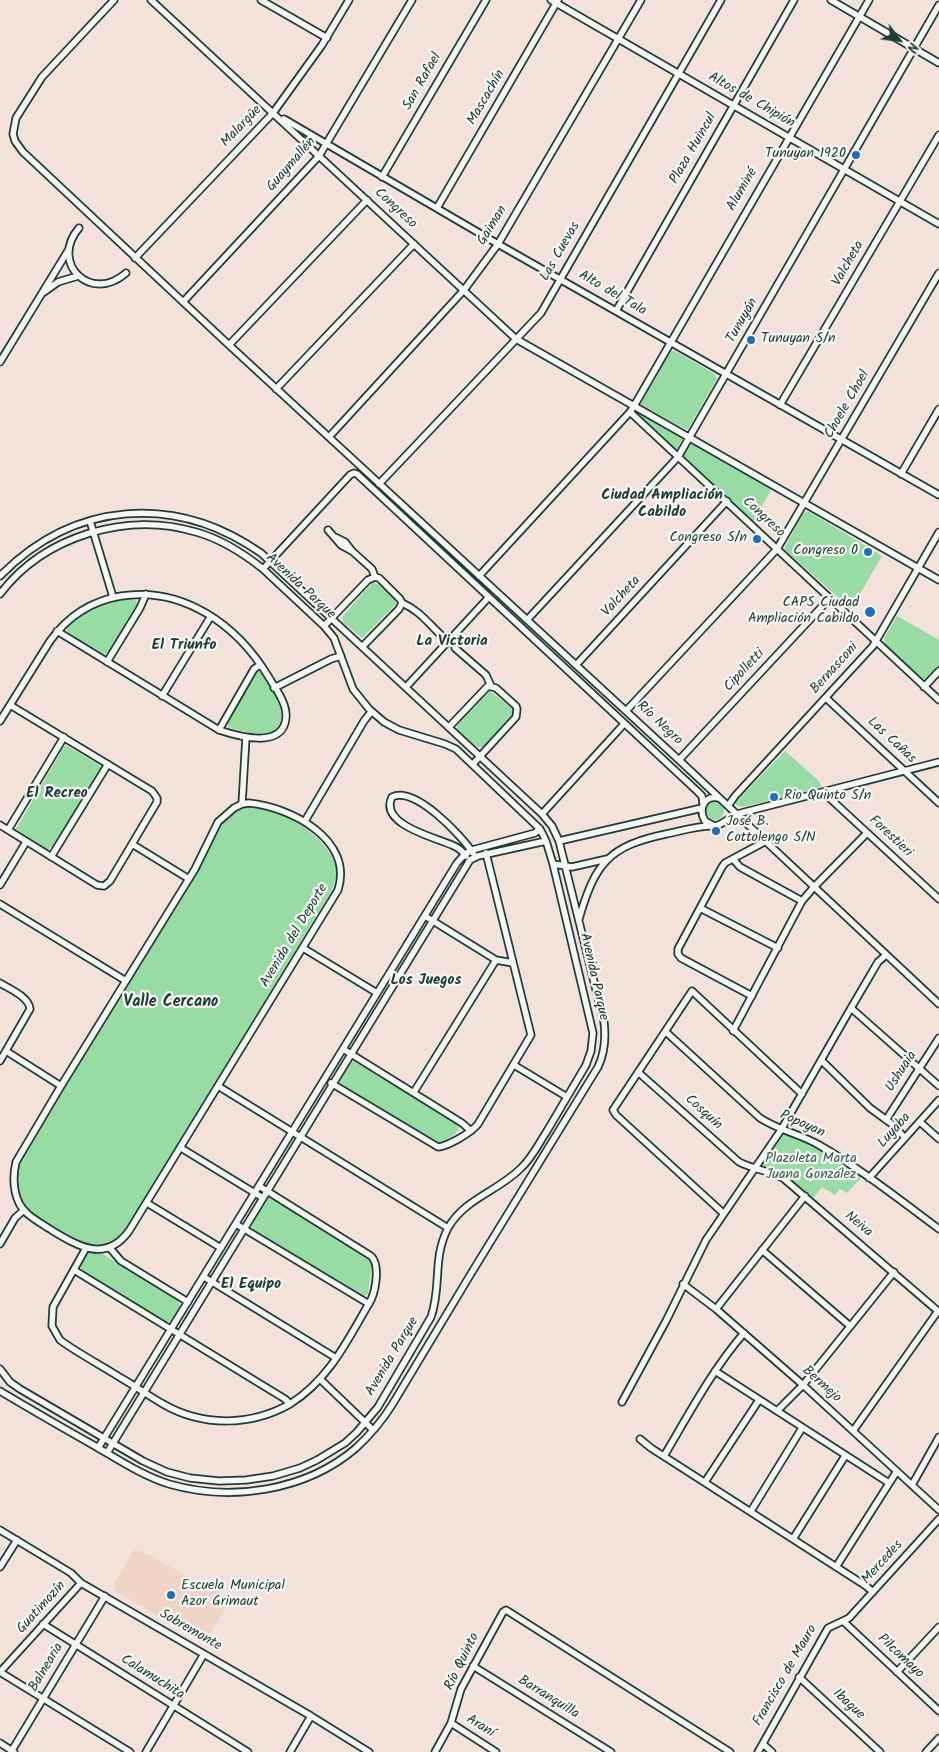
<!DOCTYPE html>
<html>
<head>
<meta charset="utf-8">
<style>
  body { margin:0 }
  #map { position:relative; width:939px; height:1752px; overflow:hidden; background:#f3e2d9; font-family:Kalam,sans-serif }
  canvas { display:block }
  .north { position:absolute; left:874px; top:15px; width:50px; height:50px; -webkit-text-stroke:4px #f6f6f2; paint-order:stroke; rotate:120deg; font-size:14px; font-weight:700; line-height:20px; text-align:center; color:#1f3d34 }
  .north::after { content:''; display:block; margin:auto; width:18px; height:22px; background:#1f3d34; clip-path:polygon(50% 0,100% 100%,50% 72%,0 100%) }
</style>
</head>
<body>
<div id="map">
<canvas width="939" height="1752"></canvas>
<div class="north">N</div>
</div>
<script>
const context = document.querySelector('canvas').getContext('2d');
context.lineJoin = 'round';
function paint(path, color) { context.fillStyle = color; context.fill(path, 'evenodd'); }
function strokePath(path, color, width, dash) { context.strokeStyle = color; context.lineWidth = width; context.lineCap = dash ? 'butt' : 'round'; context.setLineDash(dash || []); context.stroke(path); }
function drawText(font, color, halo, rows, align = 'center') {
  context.font = font + ' Kalam,sans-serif'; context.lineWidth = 4.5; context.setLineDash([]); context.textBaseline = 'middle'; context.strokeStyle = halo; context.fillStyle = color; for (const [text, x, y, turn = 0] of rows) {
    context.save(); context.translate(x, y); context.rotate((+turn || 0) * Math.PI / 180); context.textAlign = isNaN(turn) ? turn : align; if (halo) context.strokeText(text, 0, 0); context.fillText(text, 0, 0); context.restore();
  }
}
paint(new Path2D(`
  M134 1550 142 1551 227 1598 228 1605 204 1643 116 1592 114 1584Z`), '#f1d4c8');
paint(new Path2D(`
  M671 351H675L715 374 717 379 688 429H685L642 405 641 403 669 353Z
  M637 411 681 436 682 439 677 450H673L634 415Z
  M695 444 772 488 753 522 684 458 683 454 688 445Z
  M808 511 882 556 851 609 784 549 803 513Z
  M372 583C382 583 395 595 396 604L362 638 343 622 342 617Z
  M131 599 137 601V604L110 652 102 655 68 633 67 629C75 609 111 602 131 599Z
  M897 616 939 640V667L928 678 923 679 885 645 884 638Z
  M257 672H261C269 687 289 709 278 726 274 731 268 734 261 734 251 734 239 730 229 728L227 722Z
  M490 691 513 709 514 712 483 747H477L458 731 457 727 458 724Z
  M65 745 98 764 101 767V771L52 847 47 850 16 829Z
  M785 751 819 781 822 787 743 807 736 805V802Z
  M706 811a9 9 0 1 1 18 0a9 9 0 1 1-18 0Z
  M250 806C280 813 301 821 323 844 337 860 340 870 332 890L126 1229C118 1238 108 1246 95 1246 79 1246 43 1221 28 1212 16 1195 17 1180 19 1160L221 822 238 809Z
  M353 1061 458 1124 459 1129C454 1136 445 1143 436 1143L344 1086 340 1083C340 1076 346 1064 353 1061Z
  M784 1134 823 1151 862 1177 847 1193 840 1189 835 1195 822 1187 813 1198C797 1184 783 1170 761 1167Z
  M268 1198 273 1199 371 1260 372 1262 368 1294 363 1297 360 1296 252 1230 251 1223 266 1199Z
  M88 1253H101L178 1300 180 1306C176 1314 174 1324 164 1322L82 1270C79 1264 84 1258 88 1253Z`), '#99dba5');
const street = new Path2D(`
  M114 0 42 77 16 118 13 134 15 141 23 152 229 345 679 760 939 1004
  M151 0 516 339 634 406 630 412 479 576
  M261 0 327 38
  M551 0 939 224
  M831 0 939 63
  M869 0 634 406 939 580
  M284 119 498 244 939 495
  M382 177 486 0
  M437 208 558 0
  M79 228C49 263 91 304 126 273
  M135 258 273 113 322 45 349 0
  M44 292 58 282 78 276
  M183 302 319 156 412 0
  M616 311 794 0
  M229 345 367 200
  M0 362 69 249
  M276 389 414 244
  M780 405 939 135
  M630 412 939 700
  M329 437 464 290 498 244 641 0
  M901 474 939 409
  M379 484 541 313 721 0
  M90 521 113 597
  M328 530 341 545 352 551 345 542 335 537
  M352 551 372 569 375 577
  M263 569 350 475 354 473 357 474 697 791 702 796 703 804
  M0 576C74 501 175 493 261 553L542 814 552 826 559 841 604 1022C606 1038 605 1052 598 1067L472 1272 392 1405C382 1421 370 1435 356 1448 306 1491 231 1502 169 1484 143 1476 119 1460 95 1446 63 1428 32 1410 0 1391
  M0 594C44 536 127 511 196 532 221 539 243 553 263 569L324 626 334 638 353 689 369 709 384 722 399 730 445 744 456 749 540 829 546 841 553 864 593 1033 591 1051 586 1065C573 1087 560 1109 547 1131 539 1143 532 1158 521 1168 499 1191 465 1198 448 1228 432 1259 442 1286 431 1317L378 1407 357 1432 345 1443 317 1460 300 1468 273 1476 246 1480 219 1481 190 1478 167 1472 143 1461 20 1389 10 1382 0 1369
  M402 603C419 610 429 624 442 636
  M527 620 678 457 939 5
  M324 626 368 580 375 577 379 578 400 599 402 603 399 609 363 646
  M455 648 486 675 491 686
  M107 662 140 608 146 594
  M576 665 727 501
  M406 687 489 597
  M924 687 939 671
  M274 688 331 659 341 656
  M162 696 211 616
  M826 698 939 803
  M626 711 777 549 939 273
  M0 721 50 641C68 616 91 601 121 596 183 586 237 625 268 676 275 688 287 703 286 717 284 750 237 736 219 730L57 631
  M449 727 488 686 496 688 516 706 517 709 516 717 473 764
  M219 730 254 669 260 665
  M679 760 830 598
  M824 793 939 899
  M719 798C704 795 698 809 705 821L714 826C724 825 728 817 737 814L939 762
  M249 803C291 807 354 840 338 890L129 1231C104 1265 75 1244 48 1228 38 1221 25 1215 19 1203 13 1190 13 1175 16 1162L61 1086 195 869 218 822 234 808 242 804Z
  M242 804 246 737
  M728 806 735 796 873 646 939 532
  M542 814 624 724
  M305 821 364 721 371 712
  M0 825 97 885 104 886 110 881 157 802V798L152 791 10 705
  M8 830 64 737
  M559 841 702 808
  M132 844 189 879
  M466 856C463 852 459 848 454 846 438 838 378 825 392 797 415 786 461 835 473 853
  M51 857 108 764
  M733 859 740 867 802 901
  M553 864 572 867 607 859
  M0 885 26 842
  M0 904 126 981
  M700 908 778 948
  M425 916 496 960 513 963
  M579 919C595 863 609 846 666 834 681 831 696 826 712 826
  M303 948 377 993
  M0 983C10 989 29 997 30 1009L0 1061
  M752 996 681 958 678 954V949L722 867 725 863 766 841
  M851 1008 939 1086
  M733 1031 802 901 814 887 867 833
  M666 1032 760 1118C778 1130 800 1134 819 1145 861 1169 900 1200 939 1229
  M343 1049 462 1123 471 1131
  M6 1051 61 1086
  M821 1060 870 1108 892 1124 905 1138
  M514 1065 567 1097
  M638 1072 739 1162C753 1169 769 1171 783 1178L939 1312
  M331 1083 438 1147C448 1146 471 1133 478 1124L531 1035 486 853
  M218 1086 448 1228
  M414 1092 496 960
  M886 1120 939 1038
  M920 1122 939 1139
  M181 1148 263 1198
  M869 1178 939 1100
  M147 1203 221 1248
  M723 1213 616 1115 613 1110 692 991 802 1094
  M236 1224 369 1304
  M0 1244 15 1218 24 1210
  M109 1247 121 1261 188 1302
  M86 1248 53 1307 52 1326 60 1340C79 1354 101 1365 121 1378 135 1386 149 1396 163 1404 203 1427 251 1426 290 1404
  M762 1250 850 1326
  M74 1270 285 1399 290 1404C330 1379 348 1339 371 1300 376 1289 380 1264 371 1256L259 1186
  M204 1277 336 1358
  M683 1284 716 1309 803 1385 939 1510
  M716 1309 805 1196
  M715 1371 889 1483
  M321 1380 373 1430
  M622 1402 666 1321 706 1240 781 1130 851 1008 878 962 886 955
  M777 1411 803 1385 894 1272
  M853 1431 938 1311
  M640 1439 651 1448 866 1586 873 1592
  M98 1448 457 863 465 854 472 850 535 833 540 829
  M107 1453 470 860 478 856 546 841
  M664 1456C689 1414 712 1370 744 1333
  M705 1482 759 1400
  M912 1485 939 1437
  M751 1511 802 1428
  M0 1530 71 1573 81 1583 311 1716 369 1752
  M793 1539 845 1456
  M0 1567 17 1540
  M836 1567 897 1471
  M843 1621 939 1711
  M43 1624 248 1752
  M473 1666 611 1752
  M0 1672 130 1752
  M0 1672 81 1583
  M897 1672 939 1627
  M799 1677 880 1752
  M451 1723 496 1752
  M0 1743 14 1752
  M763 1744 772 1752
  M11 1752 105 1596
  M146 1752 204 1654
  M290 1752 311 1716
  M435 1752 451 1723 461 1689 503 1612 506 1610 730 1752
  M758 1752 828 1628 849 1618 939 1519
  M926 1752 939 1738`);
strokePath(street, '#1f3d34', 9);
strokePath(street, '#f6f6f2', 5.5);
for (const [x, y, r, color] of [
  [856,155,5,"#1f6fb2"],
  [751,340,5,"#1f6fb2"],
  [757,539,5,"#1f6fb2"],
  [868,552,5,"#1f6fb2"],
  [870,612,6,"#1f6fb2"],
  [774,797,5,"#1f6fb2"],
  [716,831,5,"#1f6fb2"],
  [171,1595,5,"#1f6fb2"]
]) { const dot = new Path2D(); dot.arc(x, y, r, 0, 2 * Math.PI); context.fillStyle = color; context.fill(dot); strokePath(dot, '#f6f6f2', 2); }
drawText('14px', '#1f3d34', '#f6f6f2', [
  ["San Rafael",423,82,-60],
  ["Mascachín",487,98,-60],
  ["Altos de Chipión",751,101,30],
  ["Malargüe",242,127,-46],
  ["Plaza Huincul",694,149,-60],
  ["Guaymallén",292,165,-49],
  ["Aluminé",743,190,-60],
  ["Congreso",395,209,43],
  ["Gaiman",493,226,-58],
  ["Las Cuevas",561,252,-60],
  ["Valcheta",849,264,-60],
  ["Alto del Tala",612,294,30],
  ["Tunuyán",743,321,-60],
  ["Choele Choel",848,405,-60],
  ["Congreso",763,518,43],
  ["Avenida Parque",300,587,43],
  ["Valcheta",622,597,-47],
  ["Bernasconi",835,669,-48],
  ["Cipolletti",745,671,-47],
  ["Río Negro",659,724,43],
  ["Las Cañas",891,741,43],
  ["Forestieri",890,837,43],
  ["Avenida del Deporte",295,936,-59],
  ["Avenida Parque",593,977,77],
  ["Ushuaia",902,1072,-57],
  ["Cosquín",703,1113,42],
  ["Popoyan",802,1125,24],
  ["Luyaba",895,1131,-48],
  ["Neiva",858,1225,40],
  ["Avenida Parque",393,1357,-59],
  ["Bermejo",821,1385,42],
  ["Mercedes",883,1563,-48],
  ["Guatimozín",42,1608,-48],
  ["Sobremonte",190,1631,30],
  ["Pilcomayo",900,1657,43],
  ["Río Quinto",463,1662,-64],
  ["Balnearia",47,1668,-59],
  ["Francisco de Mauro",786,1676,-60],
  ["Calamuchita",152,1678,32],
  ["Barranquilla",548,1698,32],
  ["Ibague",848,1705,43],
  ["Araní",480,1727,32]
]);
drawText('14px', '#1f3d34', '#f6f6f2', [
  ["Tunuyan 1920",846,155],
  ["Tunuyan S/n",761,340,"left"],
  ["Congreso S/n",747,539],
  ["Congreso 0",858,552],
  ["CAPS Ciudad",859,604],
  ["Ampliación Cabildo",859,620],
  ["Rio Quinto S/n",784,797,"left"],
  ["José B.",726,823,"left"],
  ["Cottolengo S/N",726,839,"left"],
  ["Escuela Municipal",181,1587,"left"],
  ["Azor Grimaut",181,1603,"left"]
], 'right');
drawText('14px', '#375d4b', '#f6f6f2', [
  ["Plazoleta Marta",811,1160],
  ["Juana González",811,1176]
]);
drawText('bold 15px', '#1f3d34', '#f6f6f2', [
  ["Ciudad Ampliación",662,496],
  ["Cabildo",662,513],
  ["La Victoria",452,642],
  ["El Triunfo",184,646],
  ["El Recreo",57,794],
  ["Los Juegos",426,981],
  ["El Equipo",251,1285]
]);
drawText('bold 16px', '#1f3d34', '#f6f6f2', [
  ["Valle Cercano",171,1003]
]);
</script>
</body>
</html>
